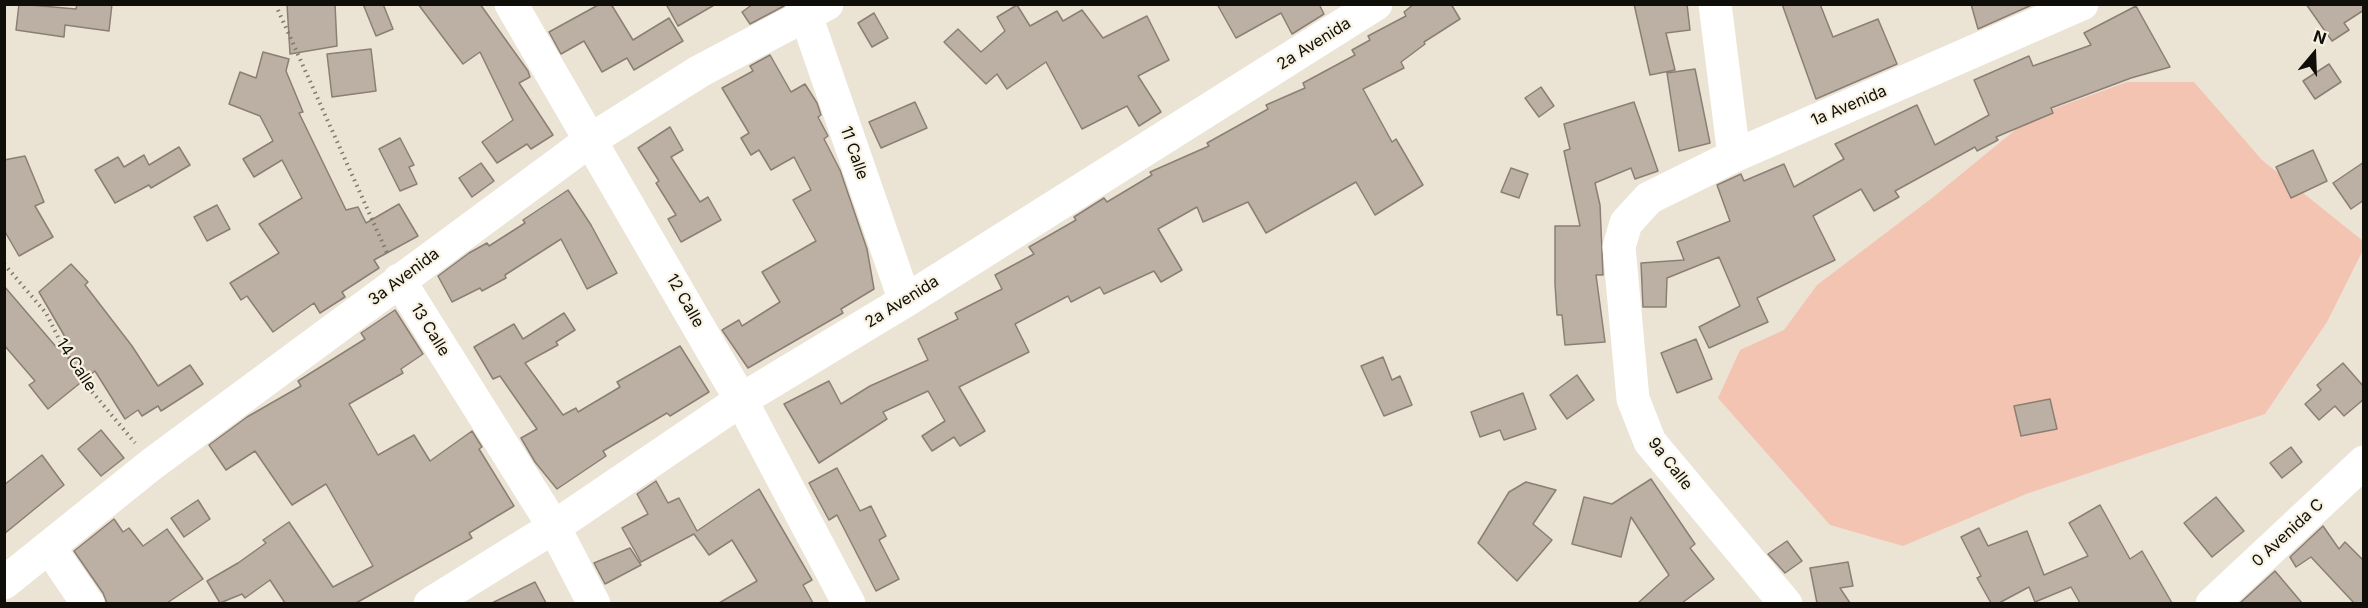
<!DOCTYPE html>
<html>
<head>
<meta charset="utf-8">
<style>
  body { margin:0 }
  #map { position:relative; width:2368px; height:608px; overflow:hidden; background:#ebe4d5; font-family:Inter,sans-serif }
  canvas { display:block }
  .frame { position:absolute; inset:0; border:6px solid #100e09; pointer-events:none }
  .north { position:absolute; left:2284px; top:24px; width:60px; height:60px; -webkit-text-stroke:4px #f8f2e2; paint-order:stroke; rotate:19deg; font-size:16px; font-weight:700; line-height:24px; text-align:center; color:#100e09 }
  .north::after { content:''; display:block; margin:auto; width:21px; height:27px; background:#100e09; clip-path:polygon(50% 0,100% 100%,50% 72%,0 100%) }
</style>
</head>
<body>
<div id="map">
<canvas width="2368" height="608"></canvas>
<div class="frame"></div>
<div class="north">N</div>
</div>
<script>
const context = document.querySelector('canvas').getContext('2d');
context.lineJoin = 'round';
function paint(path, color) { context.fillStyle = color; context.fill(path, 'evenodd'); }
function strokePath(path, color, width, dash) { context.strokeStyle = color; context.lineWidth = width; context.lineCap = dash ? 'butt' : 'round'; context.setLineDash(dash || []); context.stroke(path); }
function drawText(font, color, halo, rows, align = 'center') {
  context.font = font + ' Inter,sans-serif'; context.lineWidth = 4.5; context.setLineDash([]); context.textBaseline = 'middle'; context.strokeStyle = halo; context.fillStyle = color; for (const [text, x, y, turn = 0] of rows) {
    context.save(); context.translate(x, y); context.rotate((+turn || 0) * Math.PI / 180); context.textAlign = isNaN(turn) ? turn : align; if (halo) context.strokeText(text, 0, 0); context.fillText(text, 0, 0); context.restore();
  }
}
paint(new Path2D(`
  M2127 82H2194L2262 160 2363 241V250L2327 322 2265 414 2026 494 1903 546 1830 525 1718 398 1740 350 1784 330 1817 285 1932 198 2031 117Z`), '#f3c4b1');
const building = new Path2D(`
  M19 4 76 9 77 4H112L109 31 65 25 64 37 16 30Z
  M287 4H335L337 46 290 54Z
  M363 4H383L393 29 376 36Z
  M418 4H480L528 71 530 77 519 83 553 135 531 149 527 144 497 163 482 142 513 120 480 52 463 64Z
  M600 4H611L633 40 669 18 683 41 634 70 627 58 602 72 584 41 561 54 549 32Z
  M666 4H716L678 26Z
  M753 4H784V6L750 24 742 12Z
  M1217 4H1319L1324 14 1292 34 1281 13 1236 38Z
  M1414 4H1451L1460 19 1424 42 1425 44 1401 62 1404 68 1363 89 1392 142 1396 139 1423 185 1375 215 1356 182 1266 233 1248 202 1203 222 1197 207 1158 229 1182 270 1161 282 1154 271 1104 294 1100 287 1071 302 1068 296 1015 324 1029 352 959 387 985 431 960 446 954 437 932 451 922 436 945 421 928 391 883 412 887 419 819 463 784 404 829 381 841 404 870 386 928 360 918 339 958 319 955 313 1002 289 995 275 1034 254 1029 247 1076 220 1074 217 1104 198 1107 202 1152 175 1150 172 1209 146 1207 143 1268 109 1266 105 1305 88 1303 83 1355 55 1352 50 1370 40 1368 36 1406 16 1404 12Z
  M1634 4H1687L1690 30 1666 33 1675 70 1650 75Z
  M1782 4H1820L1833 37 1878 19 1897 64 1816 99Z
  M1971 4H2034L1978 29Z
  M2306 4H2364V10L2344 23 2349 30 2332 41Z
  M1017 5 1030 26 1057 11 1063 21 1082 10 1103 38 1147 16 1169 60 1138 76 1161 112 1139 126 1127 106 1082 129 1046 62 1007 89 997 74 986 84 944 42 958 29 981 52 1005 31 997 17Z
  M2136 6 2170 67 2131 78 2051 108 2053 113 1996 137 1998 140 1977 151 1975 147 1895 191 1899 197 1874 211 1861 189 1813 216 1835 260 1757 298 1768 322 1709 348 1699 327 1740 306 1719 257 1667 278 1666 307H1643L1641 263 1684 260 1677 242 1730 221 1717 185 1741 174 1744 181 1784 164 1794 187 1844 159 1835 144 1917 105 1935 145 1989 115 1974 80 2029 56 2033 66 2091 45 2084 33Z
  M874 13 888 38 872 47 858 23Z
  M371 49 376 91 332 97 327 54Z
  M263 52 289 59 286 71 303 112 299 113 346 210 358 207 366 223 399 204 418 236 374 260 379 268 342 292 345 297 320 313 314 303 273 332 247 296 241 300 230 283 279 253 259 224 302 198 282 160 254 177 243 159 273 141 260 116 229 104 240 72 256 78Z
  M770 55 791 92 805 84 817 103 821 115 818 117 828 136 824 139 840 170 867 249 874 289 841 309 843 313 748 368 722 330 739 320 742 326 780 302 762 272 816 241 793 200 811 190 794 157 771 170 759 150 751 155 741 138 749 133 722 88 753 71 750 66Z
  M2329 64 2341 82 2315 99 2303 81Z
  M1695 69 1710 143 1679 151 1667 73Z
  M1541 87 1554 106 1539 117 1525 98Z
  M915 102 927 128 881 148 869 122Z
  M1634 102 1658 171 1635 179 1631 168 1595 183 1600 205 1603 275H1596L1605 342 1565 345 1562 315H1557L1555 284V226H1580L1564 151 1570 149 1564 124Z
  M670 127 683 150 671 157 700 202 708 197 721 220 681 242 668 219 676 215 656 183 659 181 638 148Z
  M400 138 414 165 409 167 417 184 400 191 379 149Z
  M179 147 190 165 151 188 149 185 115 203 95 170 118 157 124 167 144 155 149 165Z
  M2313 150 2327 181 2291 198 2276 167Z
  M25 156 44 202 35 206 53 237 19 256 4 230V160Z
  M2364 162V200L2351 209 2333 183Z
  M481 163 494 181 472 197 459 178Z
  M1511 168 1528 174 1519 198 1501 192Z
  M568 190 591 225 617 273 587 289 561 239 505 275 506 278 482 291 480 288 452 302 438 276 469 253 487 243 489 246 525 223 523 220Z
  M217 205 230 229 207 241 194 217Z
  M71 264 88 282 85 285 132 346 158 386 190 365 203 384 161 411 158 406 142 416 138 410 125 419 95 371 48 409 29 385 35 381 4 345V286L58 349 68 342 39 292Z
  M395 310 423 354 401 369 403 373 349 404 378 455 414 435 430 461 472 431 482 447 479 449 514 506 469 533 472 538 356 603H285L270 580 245 598 242 594 220 603 207 581 238 563 266 543 263 540 289 522 333 587 373 566 326 484 292 505 255 451 226 470 209 445 247 417 301 386 298 381 365 339 361 333Z
  M564 313 575 330 556 342 558 345 525 363 563 415 576 408 578 412 620 387 617 382 680 346 709 392 670 416 667 413 603 451 606 456 557 489 535 462 521 438 537 429 500 376 493 379 474 347 514 324 523 339Z
  M1696 339 1712 379 1677 393 1661 353Z
  M1383 357 1392 380 1400 376 1412 405 1384 416 1361 366Z
  M2343 363 2364 387V399L2344 416 2335 406 2319 420 2305 404 2321 390 2317 385Z
  M1577 375 1594 400 1567 419 1550 395Z
  M1523 393 1536 429 1504 440 1500 430 1480 437 1471 412Z
  M2050 399 2057 429 2021 436 2014 406Z
  M101 430 124 458 101 476 78 449Z
  M2291 447 2302 462 2282 478 2270 463Z
  M42 455 64 485 4 534V485Z
  M837 468 860 511 871 506 886 536 879 540 899 579 876 591 837 515 829 520 809 483Z
  M1651 479 1695 544 1690 548 1714 579 1682 603H1638L1669 575 1631 517 1621 557 1572 544 1584 497 1612 504Z
  M656 481 668 503 679 498 697 531 759 489 812 580 803 585 813 603H719L757 581 732 540 709 555 694 534 641 562 622 528 648 514 637 494Z
  M1526 482 1556 490 1533 524 1552 540 1517 581 1478 543 1509 492Z
  M2216 497 2244 531 2212 557 2184 523Z
  M198 500 210 519 184 537 171 518Z
  M2100 505 2130 559 2142 551 2172 603H2080L2071 587 2035 602 2029 587 1999 603H1991L1977 578 1981 576 1961 537 1979 528 1988 546 2027 531 2044 575 2088 556 2069 523Z
  M114 519 123 532 129 528 143 546 167 529 203 579 167 603H107L103 593 74 551Z
  M2323 526 2339 549 2345 542 2364 561V603H2354L2311 557 2296 567 2290 557Z
  M1787 541 1802 561 1785 573 1768 554Z
  M630 548 641 565 605 584 594 563Z
  M1848 562 1853 586 1840 588 1850 603H1817L1810 568Z
  M2275 571 2302 603H2240Z
  M535 582 546 603H492Z`);
paint(building, '#bcafa3');
strokePath(building, '#8b7f74', 1.5);
strokePath(new Path2D(`
  M278 10 388 255
  M4 264 46 313 66 353 89 388 135 443`), '#7d796f', 4, [1.5, 4.5]);
strokePath(new Path2D(`
  M511 4 741 400 849 604
  M802 4 905 301
  M1715 4 1734 156
  M399 280 554 527 594 604
  M49 547 88 604
  M4 583 152 464 592 139 700 71 827 4
  M430 604 554 527 741 400 905 301 1376 4
  M1786 604 1650 442 1633 399 1619 247 1626 223 1649 198 1734 156 2082 4
  M2212 604 2364 462`), '#fff', 33);
drawText('16px', '#100e09', '#f8f2e2', [
  ["2a Avenida",1314,44,-32],
  ["1a Avenida",1849,106,-23],
  ["11 Calle",854,153,71],
  ["3a Avenida",404,277,-37],
  ["12 Calle",685,301,60],
  ["2a Avenida",902,302,-32],
  ["13 Calle",430,330,58],
  ["14 Calle",76,365,57],
  ["9a Calle",1670,464,52],
  ["0 Avenida C",2288,533,-43]
]);
</script>
</body>
</html>
